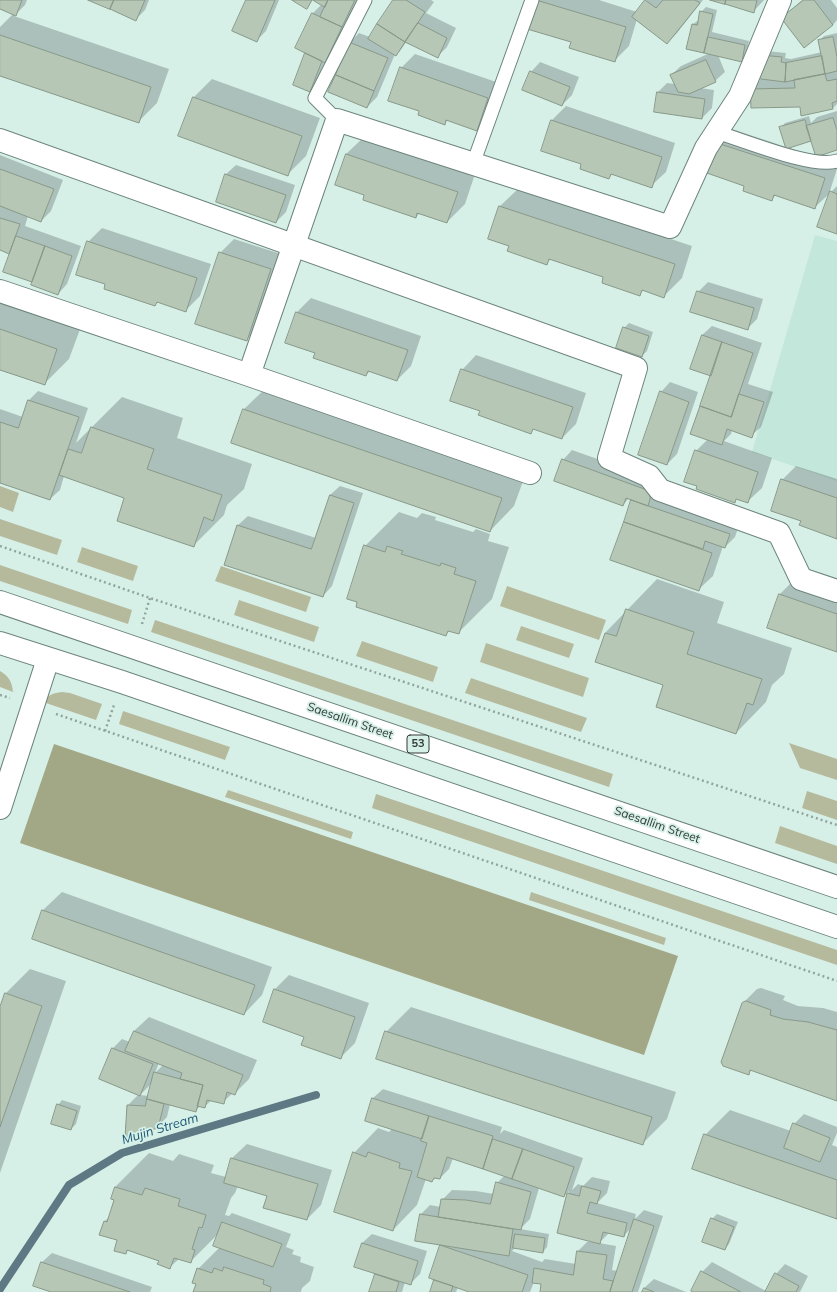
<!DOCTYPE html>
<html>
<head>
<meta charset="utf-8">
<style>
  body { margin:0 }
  canvas { display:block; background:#d6f0e8 }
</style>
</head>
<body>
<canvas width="837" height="1292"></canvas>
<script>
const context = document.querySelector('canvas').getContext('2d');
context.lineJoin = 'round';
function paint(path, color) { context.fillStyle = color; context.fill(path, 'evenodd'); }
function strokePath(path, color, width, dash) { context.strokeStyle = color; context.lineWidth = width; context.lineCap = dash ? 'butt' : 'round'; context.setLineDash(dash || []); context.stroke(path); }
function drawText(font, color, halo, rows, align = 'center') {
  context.font = font + ' Mulish,sans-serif'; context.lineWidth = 3.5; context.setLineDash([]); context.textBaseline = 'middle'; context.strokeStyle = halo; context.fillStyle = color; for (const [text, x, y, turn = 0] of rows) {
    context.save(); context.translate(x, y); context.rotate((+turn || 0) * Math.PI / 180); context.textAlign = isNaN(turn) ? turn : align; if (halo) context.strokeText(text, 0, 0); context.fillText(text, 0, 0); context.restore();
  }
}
paint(new Path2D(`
  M815 235 837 241V481L752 452Z`), '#c4e7dc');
paint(new Path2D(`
  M0 486 19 493 13 512 0 507Z
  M0 519 62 540 57 555 0 536Z
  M82 547 138 566 133 581 77 562Z
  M0 565 132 610 128 624 0 581Z
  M221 566 311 597 306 612 215 581Z
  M507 586 606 620 599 640 500 606Z
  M239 600 319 627 314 642 234 615Z
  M155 620 613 774 609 787 151 632Z
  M521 626 574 644 569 658 516 640Z
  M362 641 438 667 433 682 356 656Z
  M486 643 589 678 583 697 480 662Z
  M0 671C9 676 12 682 13 692L0 687Z
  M471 678 587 718 581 732 465 693Z
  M62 692 70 693 102 704 96 720 43 702C48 695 53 693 62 692Z
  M123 711 230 747 225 760 119 724Z
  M789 743 837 759V780L800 768Z
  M228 790 353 832 351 839 225 797Z
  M807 791 837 801V820L802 808Z
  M376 794 837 950V965L372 808Z
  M780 826 837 846V864L775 843Z
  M531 892 666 938 664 945 529 900Z`), '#b6ba9d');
paint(new Path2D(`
  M54 744 678 956 644 1055 20 843Z`), '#a2a786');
paint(new Path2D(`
  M0 0H27L25 5 14 16 169 69 157 103 138 122 0 75V27L13 14 0 8Z
  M90 0H149L145 10 136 19Z
  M247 0H279L266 31 256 41Z
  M315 0H359L334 52 325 61 315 86 310 91 307 53 312 14 322 4Z
  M394 0H431L434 2 426 13 456 28 447 47 437 57 407 41 400 51 396 55 395 54 377 97 367 107 350 42 359 33 370 37Z
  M537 0H599L637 12 647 0H703L677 33 667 43 637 19 629 46 615 60 572 42Z
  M714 0H764L753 12Z
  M802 0H831L837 8V20L833 25 782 18Z
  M706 7 717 10 712 32 749 41 746 56 741 61 718 55 725 72 715 81 700 88 714 90 712 108 702 118 658 92 667 83 675 84 671 75 681 66 710 53 688 48 693 24 699 20 701 12Z
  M837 33V104L833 108 800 106 751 89 762 78 766 51 786 53 785 58 791 59 822 52 819 41 824 36Z
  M415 54 502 84 491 116 477 130 448 120 445 123 421 111 401 68Z
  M540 62 579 77 572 95 562 105 531 72Z
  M212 79 320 118 306 156 288 174 194 97Z
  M566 106 675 143 666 172 651 186 613 173 609 178 552 120Z
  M837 111V149L812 140 787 147 837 164V169L829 194 814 208 776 195 772 199 746 185 705 172 729 128 786 147 781 128 785 123 809 116 811 123 817 117Z
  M365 136 475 174 465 204 447 222 420 213 416 217 366 195 346 154Z
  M0 155 63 180 51 211 41 221 28 216 25 226 81 246 67 284 58 294 34 282 4 271 11 253 0 249Z
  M236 165 295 185 286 212 276 222 217 201 226 174Z
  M837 186V233L831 192Z
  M519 188 692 246 682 278 663 297 644 290 639 294 605 277 551 259 547 263 510 245 490 238 500 206Z
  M102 228 211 264 200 296 185 311 159 301 155 305 106 284 88 242Z
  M234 239 284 255 260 326 246 340 220 253Z
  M708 282 763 299 757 319 747 329 698 292Z
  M0 296 82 324 69 359 44 384 0 369Z
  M311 298 421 336 411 366 397 380 370 371 366 375 297 312Z
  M629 323 653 332 647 351 642 356 624 328Z
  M712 326 762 343 748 384 773 392 761 427 751 436 732 430 731 434 724 441 772 458 762 488 747 502 737 499 734 501 698 486 696 451 708 439 712 375 702 335Z
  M476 355 586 393 576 424 562 438 535 428 531 432 481 410 462 370Z
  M670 382 698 392 677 454 667 464 661 392Z
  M269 385 526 473 514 506 490 531 232 442 244 409Z
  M38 391 88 408 76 443 122 397 183 418 177 438 252 464 244 489 227 505 224 515 193 546 126 497 64 476 60 490 50 499 0 482V409L23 417 29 400ZM66 453H68L64 465 62 464Z
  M572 450 657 480 739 525 735 537 725 547 723 546 713 576 698 590 611 559 633 499 629 498 623 505 563 460Z
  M796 466 837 479V538L802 520 782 480Z
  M340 486 363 493 332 586 323 596 225 564 238 525 248 516 316 538 330 495Z
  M399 512 417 518 422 513 436 517 435 520 473 532 476 529 490 534 488 541 509 547 492 599 458 633 450 630 446 634 365 546Z
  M805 569 837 581V651L768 627 780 594Z
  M657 579 724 602 717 623 792 648 784 674 772 685 766 702 736 733 605 633Z
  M62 892 272 967 262 995 244 1014 33 939 43 910Z
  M30 969 66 981 0 1173V1010L6 993Z
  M289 975 369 1003 355 1043 340 1058 305 1036 275 989Z
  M761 988 785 996 783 1000 798 1006 823 1008 837 1012V1099L752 1070 748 1074 742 1004 757 989Z
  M411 1007 676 1092 667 1119 642 1144 386 1032Z
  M149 1017 257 1060 249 1079 235 1093H233L223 1102 212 1100 204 1107 200 1106 196 1111 170 1104 167 1117 157 1127 126 1135 128 1105 139 1094 101 1079 113 1048 122 1039 130 1042 134 1031ZM159 1063 163 1065 155 1073ZM152 1083 149 1096 140 1095Z
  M383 1089 502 1127 500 1134 504 1130 583 1158 572 1190 578 1184 583 1186 592 1177 610 1181 607 1193 597 1203 636 1214 635 1219 644 1210 663 1216 638 1292H541L542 1283 534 1282 530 1292H472L458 1287 456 1292H431L436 1279 442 1244 421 1214 430 1205 441 1207 442 1200 452 1190 476 1191 494 1194 497 1183 504 1176 453 1158 449 1169 440 1178 436 1177 432 1181 426 1179 417 1205 393 1230 354 1153 378 1128 389 1132 392 1129 373 1098ZM539 1188 564 1196 569 1191 558 1232 593 1241V1242H587L578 1251 576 1264 545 1259 542 1262 512 1251 516 1247 543 1252 547 1247 549 1234 520 1229 530 1219ZM632 1227 618 1271 612 1270 616 1246 599 1243 609 1233 624 1236Z
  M62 1100 81 1106 76 1124 71 1129 58 1105Z
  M730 1110 791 1131 794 1124 804 1114 837 1127V1133L832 1145 837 1147V1218L705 1135Z
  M247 1144 332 1170 321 1205 307 1219 268 1195 238 1186 235 1193 231 1198 225 1215 229 1216 232 1213 291 1234 286 1247 294 1250 292 1254 301 1257 300 1262 314 1267 310 1281 302 1288 301 1292H194L197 1284 198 1269 220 1247 218 1234 190 1262 179 1259 170 1267 160 1260 129 1250 125 1253 118 1240 104 1222 110 1216 115 1200 112 1199 115 1187 149 1153 173 1161 179 1154 214 1165 211 1173 226 1177 232 1158Z
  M717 1214 738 1222 729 1244 725 1249 712 1219Z
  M372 1234 427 1251 420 1274 410 1284 405 1282 402 1292H370L376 1273 362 1243Z
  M52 1253 152 1287 150 1292H54L34 1285 42 1262Z
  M712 1262 766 1291 776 1274 785 1264 808 1276 800 1292H695L702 1272Z
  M654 1279 686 1292H643L644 1288Z`), '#0003');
strokePath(new Path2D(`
  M0 1289 69 1185 122 1153 316 1095`), '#5e7984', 8);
const building = new Path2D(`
  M0 0H22L16 16 0 9Z
  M88 0H114L110 9Z
  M114 0H145L136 21 110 9Z
  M246 0H275L257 42 232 31Z
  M292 0H312L307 9Z
  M313 0H328L325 7Z
  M328 0H355L342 27 320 17Z
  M393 0H406L425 12 405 42 377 24Z
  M536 0 626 27 615 62 569 48 571 42 527 29Z
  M645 0 656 8 663 0H695L700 3 667 44 632 17Z
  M710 0H726L725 4Z
  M726 0H757L754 13 725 4Z
  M804 0H814L833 25 804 48 781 18Z
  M700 11 713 14 704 53 686 49 692 24 697 25Z
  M312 13 342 27 325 63 295 48Z
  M418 23 447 38 438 58 405 42Z
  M377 24 405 42 396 56 368 39Z
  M0 35 151 87 139 123 0 76Z
  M708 37 745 45 742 62 704 53Z
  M833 37 837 57V71L825 74 818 40Z
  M349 42 388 58 374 91 336 75Z
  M305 53 322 61 310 92 293 85Z
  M760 55 782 57 781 62 786 63 785 82 753 78Z
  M822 56 825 74 785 82 786 63Z
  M706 60 716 82 689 94 678 92 670 75Z
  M400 67 488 98 477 131 446 120 445 125 418 115 419 111 388 101Z
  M530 71 570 87 562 106 522 90Z
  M825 74 827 81 837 79V101L832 103 833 109 801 116 800 107 751 108 750 89 795 88 794 80Z
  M336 75 374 91 367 108 328 92Z
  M657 92 705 99 702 119 654 112Z
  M193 97 302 136 288 176 178 136Z
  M833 118 837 130V150L816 157 806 126Z
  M551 120 662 157 652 188 611 174 609 179 580 169 581 164 541 151Z
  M805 120 811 141 786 149 779 127Z
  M714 142 825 178 815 209 774 195 772 201 743 191 744 186 704 172Z
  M346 154 458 192 447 223 417 213 416 218 363 200 364 195 335 185Z
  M0 169 54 189 41 222 0 206Z
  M225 174 286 195 276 223 216 202Z
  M830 191 837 194V234L817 227Z
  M499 206 675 264 664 298 642 290 640 296 602 283 603 277 549 259 547 265 507 251 509 246 488 239Z
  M0 218 20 224 9 254 0 250Z
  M16 236 45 246 32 282 3 272Z
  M87 241 197 278 186 312 157 302 155 306 104 289 105 284 76 275Z
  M45 246 72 256 58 295 31 285Z
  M219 252 271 269 247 341 195 324Z
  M697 291 754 308 748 330 690 312Z
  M296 312 408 350 397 381 368 371 366 376 313 358 315 353 285 343Z
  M623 327 649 336 642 357 616 348Z
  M0 329 57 349 45 385 0 370Z
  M702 335 722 342 711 376 690 369Z
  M722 342 753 353 731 417 700 406Z
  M461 369 573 407 562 439 533 429 531 434 478 415 480 411 450 401Z
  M660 391 689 402 667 465 638 455Z
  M739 394 764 402 752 438 727 429 722 445 690 434 700 406 731 417Z
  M28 400 79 417 50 500 0 483V422L18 428Z
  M243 409 502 498 490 532 231 443Z
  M91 427 154 449 147 469 222 495 213 521 204 517 194 547 117 521 124 498 59 475 68 449 81 453Z
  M695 450 758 472 748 503 736 499 735 503 696 489 697 486 684 482Z
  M562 459 647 490 650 493V499L648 506 626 498 623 506 554 481Z
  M781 479 837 498V539L799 525 801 521 771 511Z
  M330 495 354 503 323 597 224 565 237 525 311 549Z
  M631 500 730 534 725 548 705 541 703 549 624 522Z
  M624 522 712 553 699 591 610 560Z
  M364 545 385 552 387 546 403 551 401 554 440 566 441 563 456 568 454 574 476 581 459 634 448 631 446 636 356 607 357 602 347 599Z
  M779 594 837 614V652L767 628Z
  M626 609 694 632 687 654 762 679 753 705 747 703 736 734 656 707 663 685 595 662 605 633 616 636Z
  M42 910 255 985 244 1015 32 939Z
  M274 989 355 1017 341 1059 301 1045 304 1037 263 1022Z
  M5 993 42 1006 0 1127V1007Z
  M746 1001 771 1010 770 1015 783 1019 808 1022 837 1030V1101L750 1070 749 1075 723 1066 721 1062 742 1003Z
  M134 1031 243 1075 235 1095 227 1092 224 1104 207 1100 205 1108 197 1106 203 1085 180 1079 182 1073 125 1051Z
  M385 1031 652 1117 643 1145 376 1059Z
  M112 1048 153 1064 140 1096 99 1079Z
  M154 1072 203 1085 196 1112 147 1099Z
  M372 1098 429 1116 422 1139 365 1121Z
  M147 1099 164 1104 158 1128 125 1137 127 1105 145 1106Z
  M57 1104 77 1111 71 1130 51 1124Z
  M429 1116 493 1136 483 1169 447 1157 440 1179 434 1178 432 1182 417 1177 427 1143 421 1141Z
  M793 1123 830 1138 820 1162 784 1148Z
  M704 1134 837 1180V1219L692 1169Z
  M493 1139 523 1149 512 1179 483 1169Z
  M523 1149 574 1167 564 1197 512 1179Z
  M353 1152 366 1157 368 1152 400 1163 399 1168 412 1171 393 1231 334 1212Z
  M231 1158 318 1184 307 1220 263 1208 267 1196 224 1183Z
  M496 1182 531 1192 521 1230 438 1217 441 1199 466 1200 490 1204Z
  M582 1186 601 1191 597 1204 590 1202 587 1213 627 1223 624 1237 603 1232 600 1244 557 1233 567 1193 579 1196Z
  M115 1187 142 1195 145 1188 180 1199 178 1206 206 1215 202 1228 199 1227 192 1249 195 1250 191 1263 174 1258 170 1269 157 1264 159 1261 127 1250 126 1254 114 1251 117 1240 99 1235 104 1221 107 1222 114 1200 111 1199Z
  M420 1214 513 1229 509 1256 415 1241Z
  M711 1218 734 1227 725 1250 702 1242Z
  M634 1219 654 1226 632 1292H610Z
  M222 1222 282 1244 273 1267 213 1246Z
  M515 1234 545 1238 543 1253 513 1248Z
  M362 1243 418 1261 411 1285 354 1267Z
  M440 1245 528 1275 522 1292H469L429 1278Z
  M577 1251 607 1255 603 1279 613 1281 610 1292H540L541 1284 532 1283 534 1268 573 1275Z
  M41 1262 130 1292H51L33 1286Z
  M224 1267 264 1280 263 1284 271 1287 270 1292H193L196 1284 192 1283 197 1268 212 1273 214 1268 222 1271Z
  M701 1271 741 1292H693L691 1291Z
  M775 1273 799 1286 796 1292H765Z
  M375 1274 399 1282 396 1292H369Z
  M434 1280 453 1286 451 1292H430Z
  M644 1288 654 1292H642Z`);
paint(building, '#b6c7b6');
strokePath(building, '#899989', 1);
const lane = new Path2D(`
  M337 120 315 98 365 0
  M716 132C743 140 813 169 837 161
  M473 164 532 0`);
const street = new Path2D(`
  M0 140 636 368 609 458 649 476 660 490 779 533 801 579 837 591
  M0 291 249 375 530 473
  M249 375 337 120 670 227 706 148 740 96 780 0`);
const secondary = new Path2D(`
  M0 808 48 659`);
const primary = new Path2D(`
  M0 602 837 887
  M0 643 122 682 837 927`);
strokePath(lane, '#6d857d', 15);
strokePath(street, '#6d857d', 24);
strokePath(secondary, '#6d857d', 24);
strokePath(primary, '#6d857d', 24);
strokePath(new Path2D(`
  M0 546 150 598 837 825
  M142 624 150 598
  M0 695 10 698
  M56 714 837 981
  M105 731 114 705`), '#91a49e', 2.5, [2, 3]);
strokePath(lane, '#fff', 13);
strokePath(street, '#fff', 22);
strokePath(secondary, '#fff', 22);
strokePath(primary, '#fff', 22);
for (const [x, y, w] of [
  [418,744,22]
]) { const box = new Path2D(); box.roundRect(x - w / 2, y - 9, w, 18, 3); context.fillStyle = '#d6f0e8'; context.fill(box); strokePath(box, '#313b38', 1); }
drawText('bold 11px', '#313b38', null, [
  ["53",418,744]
]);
drawText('12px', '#313b38', '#d6f0e8', [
  ["Saesallim Street",350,721,19],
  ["Saesallim Street",657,825,19]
]);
drawText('italic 13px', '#1c5774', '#d6f0e8', [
  ["Mujin Stream",160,1129,-17]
]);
</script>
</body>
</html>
